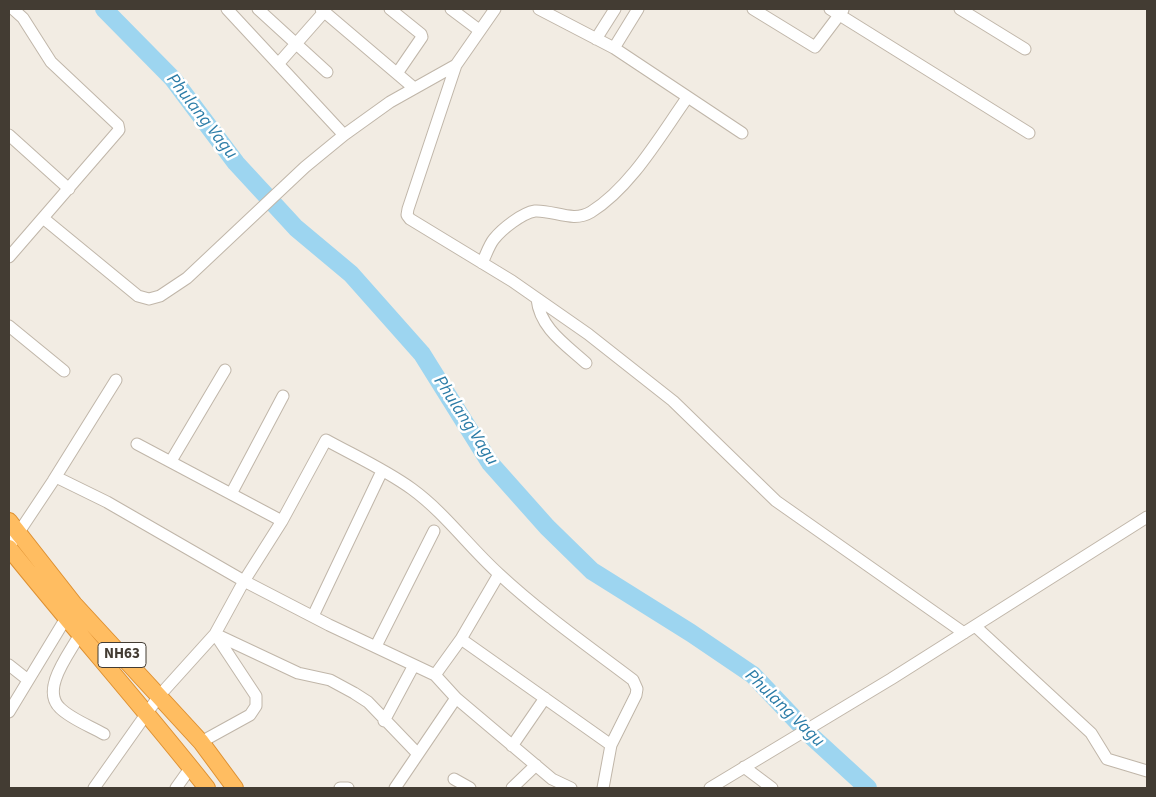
<!DOCTYPE html>
<html>
<head>
<meta charset="utf-8">
<style>
  body { margin:0 }
  #map { position:relative; width:1156px; height:797px; overflow:hidden; background:#f2ece3; font-family:"Source Sans 3",sans-serif }
  canvas { display:block }
  .frame { position:absolute; inset:0; border:10px solid #433c33; pointer-events:none }
</style>
</head>
<body>
<div id="map">
<canvas width="1156" height="797"></canvas>
<div class="frame"></div>
</div>
<script>
const context = document.querySelector('canvas').getContext('2d');
context.lineJoin = 'round';
function strokePath(path, color, width, dash) { context.strokeStyle = color; context.lineWidth = width; context.lineCap = dash ? 'butt' : 'round'; context.setLineDash(dash || []); context.stroke(path); }
function drawText(font, color, halo, rows, align = 'center') {
  context.font = font + ' "Source Sans 3",sans-serif'; context.lineWidth = 5; context.setLineDash([]); context.textBaseline = 'middle'; context.strokeStyle = halo; context.fillStyle = color; for (const [text, x, y, turn = 0] of rows) {
    context.save(); context.translate(x, y); context.rotate((+turn || 0) * Math.PI / 180); context.textAlign = isNaN(turn) ? turn : align; if (halo) context.strokeText(text, 0, 0); context.fillText(text, 0, 0); context.restore();
  }
}
strokePath(new Path2D(`
  M104 9 173 79 236 163 296 228 351 274 422 354 490 463 547 527 592 571 691 633 753 675 809 734 868 788`), '#9dd5f0', 18);
const minor = new Path2D(`
  M227 9 344 135
  M258 9 327 72
  M321 9 414 88
  M390 9 421 34 422 37 398 72
  M451 9 479 30
  M539 9 614 48 638 9
  M753 9 815 47 843 10
  M830 9 1029 133
  M960 9 1025 49
  M596 39 615 9
  M614 48 742 133
  M279 63 324 12
  M456 65 408 209 407 215 410 219 512 281 588 334 673 401 776 501 964 633
  M9 135 69 189
  M43 218 138 296 149 299 160 296 187 278 305 167 344 135 390 102 456 65 495 9
  M9 257 119 130 118 125 51 62 23 18 13 9
  M482 263C486 255 489 245 494 239 502 229 522 213 535 211 554 210 573 223 591 212 631 187 660 136 687 98
  M537 299C540 328 565 344 586 363
  M9 326 64 371
  M137 444 282 521
  M171 461 225 370
  M56 477 107 502 244 581 282 521 326 440C355 456 386 470 412 489 445 513 469 547 499 574 541 613 588 646 633 680L637 689 636 695 611 745 603 788
  M231 494 283 396
  M9 547 53 481 116 380
  M313 616 382 471
  M975 626 1091 733 1107 759 1147 771
  M80 634C70 653 40 689 60 708 71 719 90 726 104 734
  M215 634 298 673 330 680 354 693 368 702 417 753
  M461 639 611 745
  M376 646 434 531
  M9 665 28 680
  M435 675 461 639 499 574
  M9 712 66 618
  M384 721 414 665
  M201 742 250 715 256 706V696L215 634
  M512 746 545 698
  M744 767 772 788
  M454 779 470 788
  M94 788 159 696 215 634 244 581 329 625 435 675 456 698
  M176 788 191 767
  M340 788H348
  M395 788 456 698 552 779 571 788
  M512 788 536 765
  M710 788 891 679 1147 517`);
const highway = new Path2D(`
  M9 521 74 604 201 742 235 788
  M9 548C74 629 143 707 207 788`);
strokePath(minor, '#c0b6a9', 13);
strokePath(highway, '#de9031', 18);
strokePath(minor, '#fff', 11);
strokePath(highway, '#ffbd61', 16);
for (const [x, y, w] of [
  [122,655,48]
]) { const box = new Path2D(); box.roundRect(x - w / 2, y - 12.5, w, 25, 4); context.fillStyle = '#fff'; context.fill(box); strokePath(box, '#433c33', 1); }
drawText('bold 15px', '#433c33', null, [
  ["NH63",122,655]
]);
drawText('italic 18px', '#2b7ca7', '#fff', [
  ["Phulang Vagu",201,117,52],
  ["Phulang Vagu",465,421,57],
  ["Phulang Vagu",784,709,44]
]);
</script>
</body>
</html>
